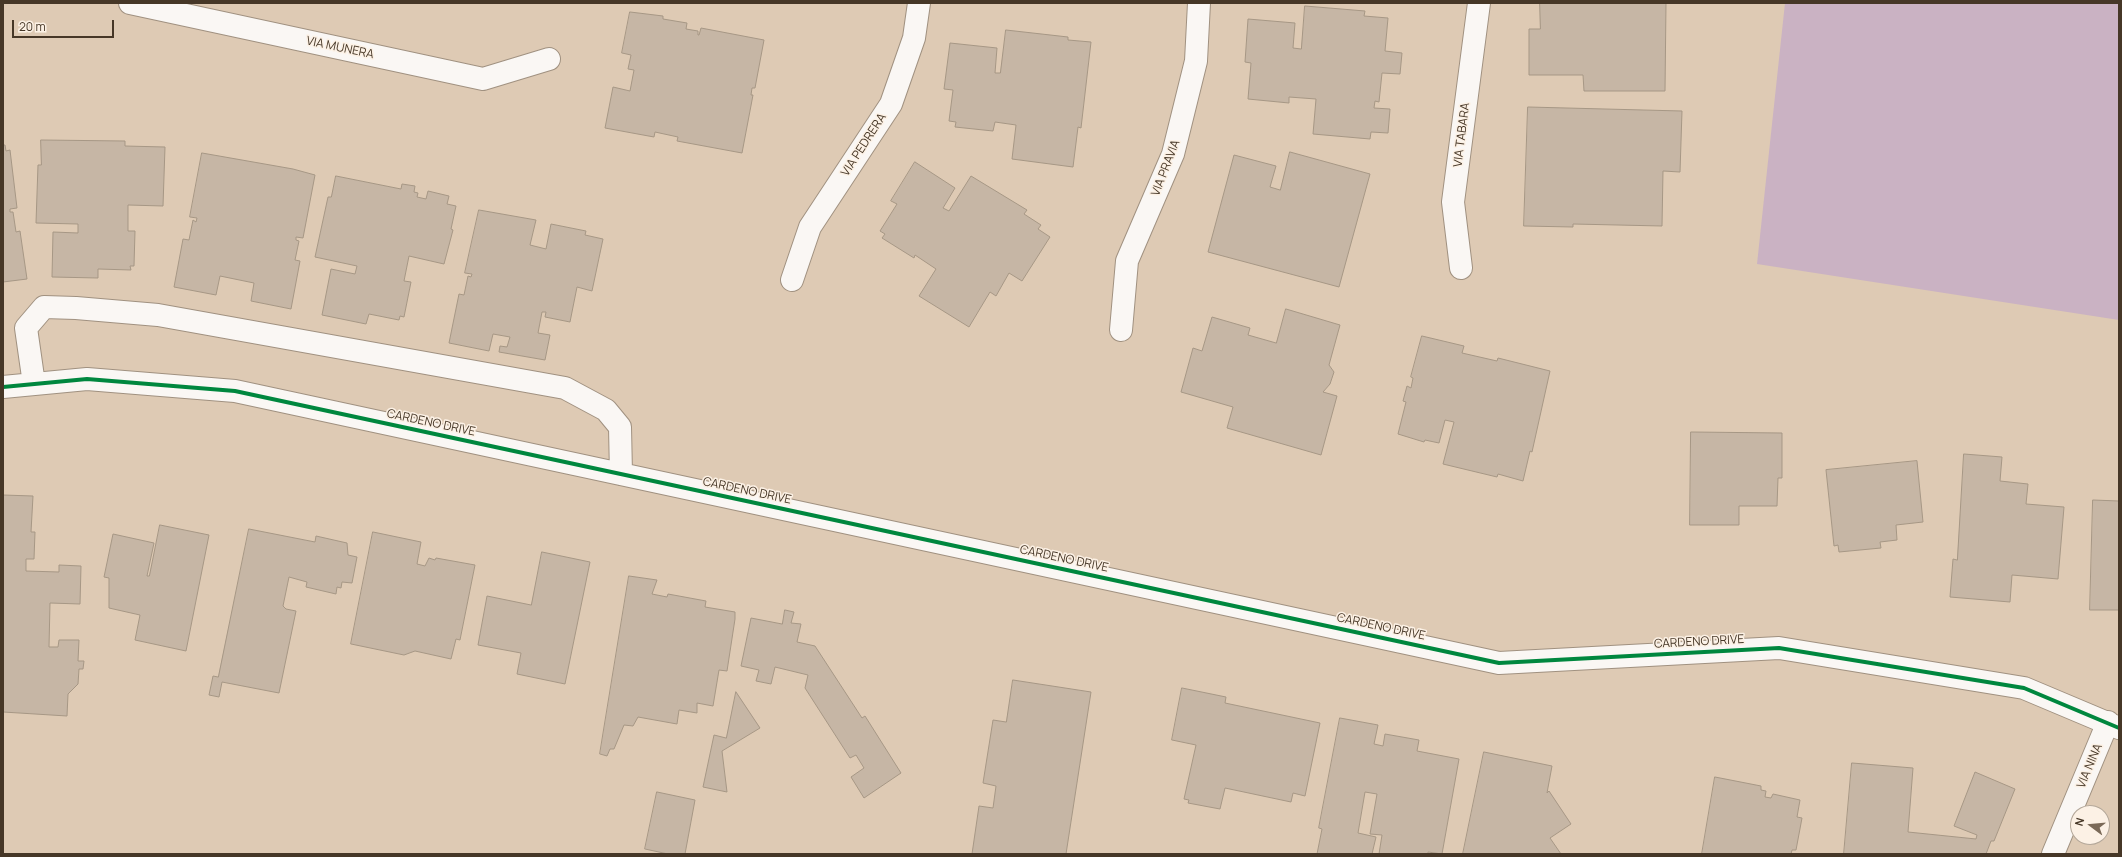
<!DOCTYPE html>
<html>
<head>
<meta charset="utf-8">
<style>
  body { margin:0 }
  #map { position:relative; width:2122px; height:857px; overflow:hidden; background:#decab4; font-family:Manrope,sans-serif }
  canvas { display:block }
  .frame { position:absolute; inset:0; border:4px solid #463727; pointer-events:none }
  .north { position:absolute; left:2070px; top:805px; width:40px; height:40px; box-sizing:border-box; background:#fcf1e5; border:1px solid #b3a799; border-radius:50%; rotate:286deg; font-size:11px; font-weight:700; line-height:16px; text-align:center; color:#463727 }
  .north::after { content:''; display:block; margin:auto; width:14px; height:18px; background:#7b6a58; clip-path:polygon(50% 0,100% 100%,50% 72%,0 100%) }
  .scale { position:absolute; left:12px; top:20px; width:102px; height:18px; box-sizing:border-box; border:2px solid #463727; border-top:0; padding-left:5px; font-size:12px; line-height:14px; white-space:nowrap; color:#463727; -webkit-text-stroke:3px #fcf1e5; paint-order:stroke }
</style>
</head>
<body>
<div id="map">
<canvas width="2122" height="857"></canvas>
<div class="frame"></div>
<div class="north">N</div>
<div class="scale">20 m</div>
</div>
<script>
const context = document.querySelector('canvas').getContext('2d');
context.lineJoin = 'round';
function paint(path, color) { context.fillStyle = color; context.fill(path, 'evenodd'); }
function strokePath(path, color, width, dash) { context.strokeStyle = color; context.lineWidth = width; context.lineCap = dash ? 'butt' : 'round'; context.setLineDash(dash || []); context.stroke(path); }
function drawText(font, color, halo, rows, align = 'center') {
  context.font = font + ' Manrope,sans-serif'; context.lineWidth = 3; context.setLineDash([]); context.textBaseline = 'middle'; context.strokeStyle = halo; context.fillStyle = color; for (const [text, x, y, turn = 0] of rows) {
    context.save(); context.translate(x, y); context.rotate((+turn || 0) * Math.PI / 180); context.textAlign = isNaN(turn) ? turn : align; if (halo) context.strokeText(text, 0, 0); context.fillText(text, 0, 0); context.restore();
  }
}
paint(new Path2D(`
  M1785 3H2119V320L1757 264Z`), '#cab2c3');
const building = new Path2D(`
  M1540 3H1666L1665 91H1584L1583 75H1529V29H1540Z
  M1305 6 1365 11 1364 16 1388 18 1385 51 1402 53 1400 74 1382 73 1379 102 1375 101 1374 108 1390 109 1388 133 1371 132 1370 139 1313 134 1316 99 1289 97V103L1248 99 1251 63 1245 62 1248 19 1295 23 1293 48 1301 49Z
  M630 12 663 16V19L687 23 686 29 698 31V35H699L701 28 764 40 755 88H752L751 95H753L742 153 677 141 678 137 655 132 654 137 605 128 613 87 630 91 634 70 628 69 631 55 622 53Z
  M1006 30 1068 37V40L1091 42 1081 128 1078 127 1073 167 1012 159 1016 125 995 122 993 131 955 127 956 122 949 121 953 90 944 89 950 43 997 48 995 73H1000Z
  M1528 107 1682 111 1680 172 1663 171 1662 226 1573 224V227L1524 226Z
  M41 140 125 141V146L165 147 163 206 128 205V231H135L134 266H130L131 270 98 269V278L52 277 53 232 78 233V224L36 223 38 165H41Z
  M3 145H5L6 151 10 150 17 208 10 209V212H13L16 232 20 231 27 279 3 282Z
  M1290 152 1370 174 1339 287 1208 252 1234 155 1276 166 1270 187 1280 190Z
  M202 153 293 169 315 175 303 238 296 237V240L299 241 295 260 300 261 291 309 251 301 254 283 220 276 216 295 174 287 183 239 189 240 193 220 196 222 197 218 190 217Z
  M915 162 955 188 943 208 949 211 971 176 1027 210 1024 214 1041 225 1038 229 1050 237 1022 281 1009 273 996 296 990 292 969 327 919 296 936 269 915 255 914 258 882 238 885 234 880 231 897 204 891 201Z
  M336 176 401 189 402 184 415 186 414 192 418 193 417 197 426 199 428 191 449 196 447 204 456 206 451 229 453 230 444 264 409 256 404 281 411 282 404 317 400 316 399 320 369 314 366 324 322 315 331 269 355 274 357 266 315 257 328 197H331Z
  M479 210 536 220 530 245 546 249 551 224 586 231 585 235 603 239 592 291 577 287 570 322 545 317 546 312H542L538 333 550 335 545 360 499 352 500 346 507 347 510 337 493 334 489 351 449 343 459 294 464 295 468 276 471 277 472 274 465 273Z
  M1286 309 1340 325 1329 365 1334 372 1330 384 1323 392 1337 396 1321 455 1227 428 1233 407 1181 392 1193 348 1202 351 1212 317 1250 328 1248 335 1276 343Z
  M1422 336 1464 346 1462 353 1497 361 1498 358 1550 371 1532 452 1530 451 1523 481 1498 474 1497 477 1443 464 1454 422 1445 420 1439 443 1425 440 1424 442 1398 434 1406 402 1403 401 1407 386 1411 388 1413 378 1411 377Z
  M1691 432 1782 433V478H1778L1777 506H1739V525H1690Z
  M1964 454 2002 457 2000 481 2028 484 2026 504 2064 507 2058 579 2012 575 2010 602 1950 597 1953 559 1957 560Z
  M1917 461 1923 522 1896 525 1897 540 1880 542 1881 548 1839 552 1838 545 1834 546 1826 470Z
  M3 495 33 496 31 532H35L34 559H26V571L59 572V565L81 566 80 604 50 603 49 647H58L59 640H79L78 661H84L83 669H79L78 684 68 694 67 716 3 712Z
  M2093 500 2119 501V610H2090Z
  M160 525 209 535 186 651 135 640 140 615 109 608V578L104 577 113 534 154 543 147 576H149Z
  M249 529 315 542 316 536 347 543 348 555 357 557 352 583 342 582 341 588 337 587 336 594 306 587 307 582 289 577 283 606 286 609 296 611 279 693 222 682 219 697 209 695 213 676 218 677Z
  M373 532 421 542 417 564 425 566 429 558 435 560 436 558 475 565 460 640 456 639 451 659 415 651 404 655 351 644Z
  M542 552 590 562 565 684 517 674 521 653 478 645 487 596 531 605Z
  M629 576 657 580 652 594 667 597 668 594 706 601 705 607 735 612V619L727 671 719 670 713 706 697 703V713L679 710 677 724 638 717 633 726 624 725 614 749H610L607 756 600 754Z
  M785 610 794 612 791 623 801 624 797 642 815 646 862 718 865 716 901 773 864 798 851 777 864 768 856 755 850 758 805 688 808 675 775 667 771 684 756 681 759 670 741 666 751 618 782 624Z
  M1013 680 1091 692 1066 854H972L979 806 993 808 996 786 983 783 993 720 1006 722Z
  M1182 688 1226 697 1225 703 1320 723 1305 796 1293 793 1291 802 1225 788 1220 809 1188 803 1189 800 1184 799 1196 745 1172 740Z
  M736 692 760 728 722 751 727 792 703 787 714 735 726 738Z
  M1340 718 1378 725 1374 744 1383 746 1385 734 1419 740 1417 751 1459 759 1442 854 1428 852V854H1379L1382 835 1370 834 1377 794 1365 792 1358 833 1376 837 1372 854H1317L1322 829 1319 828Z
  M1484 752 1552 766 1547 793 1549 791 1571 824 1550 838 1561 854H1463Z
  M1852 763 1913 768 1908 832 1976 839 1977 835 1954 826 1975 772 2015 789 1994 841H1991L1986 854H1844Z
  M1715 777 1761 786V790L1766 791 1765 797 1771 798 1773 794 1800 800 1797 817 1802 818 1796 850H1792L1791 854H1702Z
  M657 792 695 800 685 854H668L645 849Z`);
paint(building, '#c6b6a5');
strokePath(building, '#a69785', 1);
const minor = new Path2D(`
  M130 3 483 79 549 59
  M1461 268 1453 202 1479 3
  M792 280 810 227 891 104 914 38 919 3
  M1121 330 1127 261 1173 154 1196 61 1199 3
  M34 384 26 328 44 307 76 308 158 315 565 388 606 410 620 427 621 474
  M3 387 87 379 235 391 1499 663 1779 648 2024 688 2119 728
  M2053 854 2108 722`);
strokePath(minor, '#a09180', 24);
strokePath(minor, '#faf7f4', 22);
strokePath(new Path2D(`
  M3 387 87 379 235 391 1499 663 1779 648 2024 688 2119 728`), '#00873e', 4);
drawText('12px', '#463727', '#fcf1e5', [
  ["VIA MUNERA",340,48,12],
  ["VIA TABARA",1462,135,-83],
  ["VIA PEDRERA",864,145,-57],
  ["VIA PRAVIA",1166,168,-69],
  ["CARDENO DRIVE",431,423,12],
  ["CARDENO DRIVE",747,491,12],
  ["CARDENO DRIVE",1064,559,12],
  ["CARDENO DRIVE",1381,627,12],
  ["CARDENO DRIVE",1699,642,-3],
  ["VIA NINA",2090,766,-67]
]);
</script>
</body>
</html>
